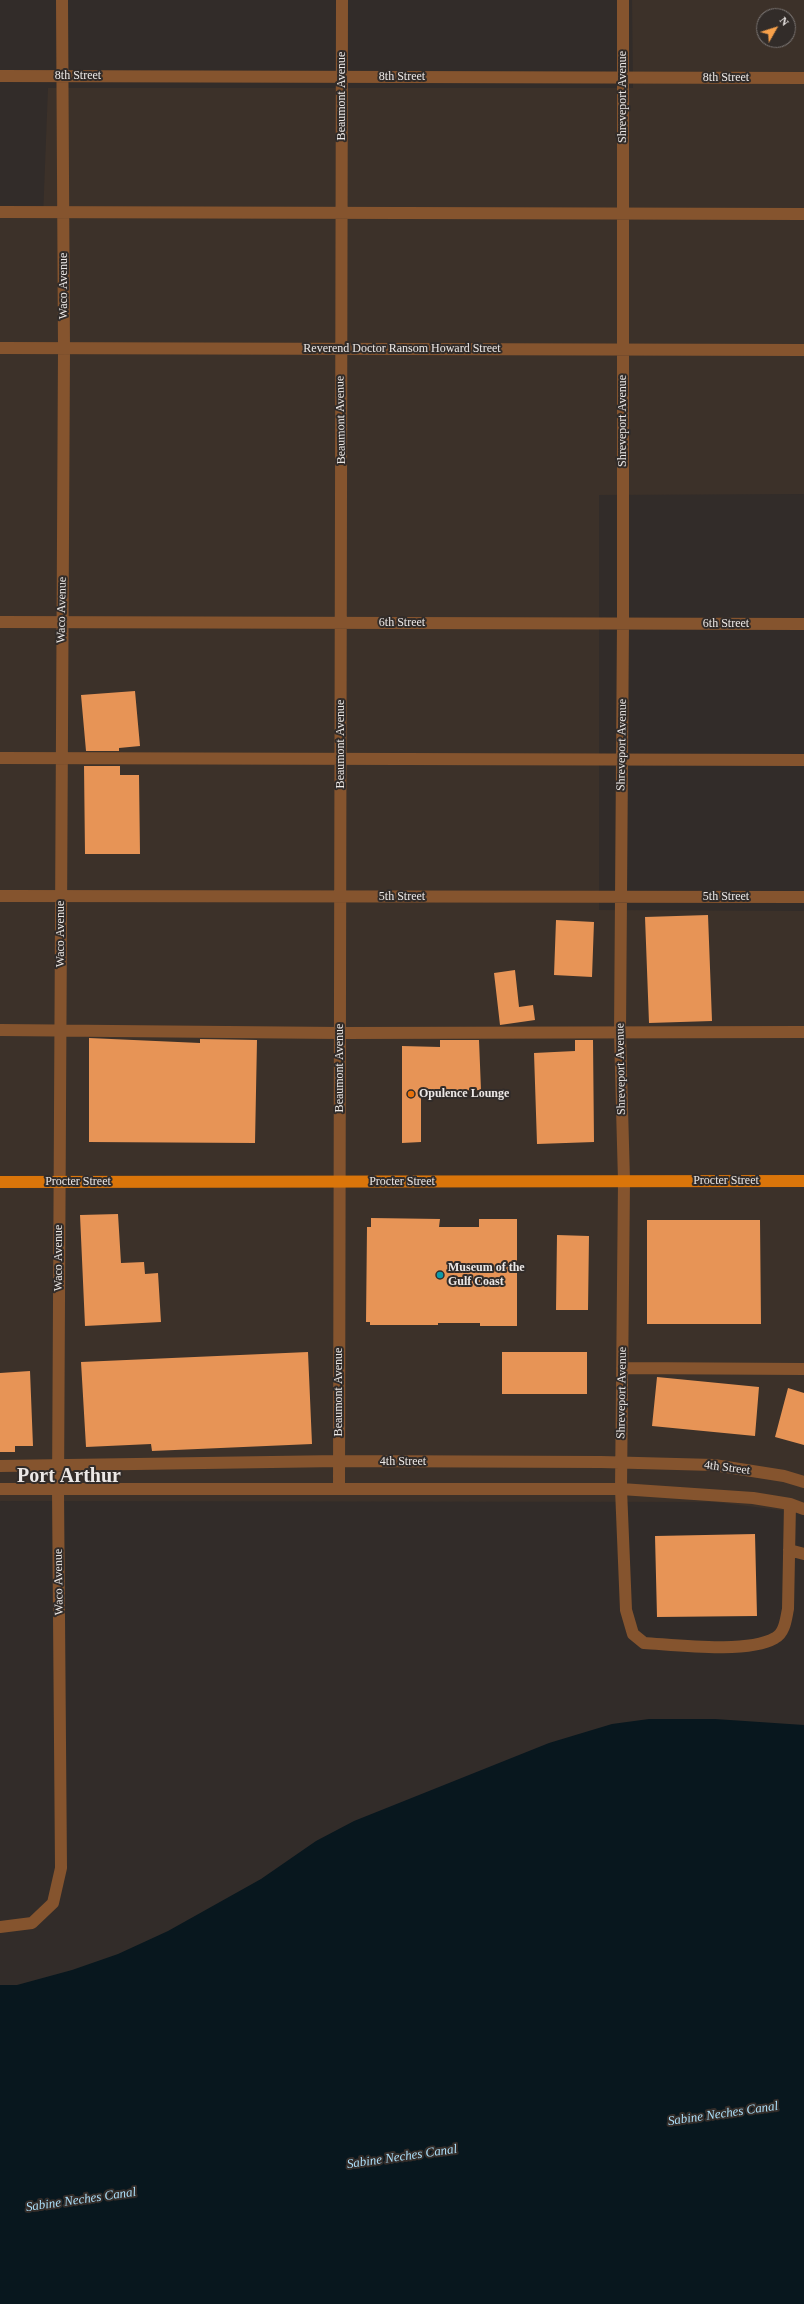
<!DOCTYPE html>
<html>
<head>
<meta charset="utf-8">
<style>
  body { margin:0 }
  #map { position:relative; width:804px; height:2304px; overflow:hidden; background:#322c29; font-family:"Times New Roman",serif }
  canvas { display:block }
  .north { position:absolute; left:756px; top:8px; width:40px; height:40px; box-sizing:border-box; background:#322c29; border:1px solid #7c7775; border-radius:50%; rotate:51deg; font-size:11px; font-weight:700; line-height:16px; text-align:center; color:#ece8e6 }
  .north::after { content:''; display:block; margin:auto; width:14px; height:18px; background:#f8a14a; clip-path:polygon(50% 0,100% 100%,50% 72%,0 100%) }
</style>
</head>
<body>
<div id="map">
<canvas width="804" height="2304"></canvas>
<div class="north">N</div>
</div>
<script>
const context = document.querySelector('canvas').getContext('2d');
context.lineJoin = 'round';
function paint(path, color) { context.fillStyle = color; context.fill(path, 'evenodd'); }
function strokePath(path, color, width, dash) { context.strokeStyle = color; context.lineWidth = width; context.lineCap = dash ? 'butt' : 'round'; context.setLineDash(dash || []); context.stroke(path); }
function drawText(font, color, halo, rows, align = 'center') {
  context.font = font + ' "Times New Roman",serif'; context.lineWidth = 4; context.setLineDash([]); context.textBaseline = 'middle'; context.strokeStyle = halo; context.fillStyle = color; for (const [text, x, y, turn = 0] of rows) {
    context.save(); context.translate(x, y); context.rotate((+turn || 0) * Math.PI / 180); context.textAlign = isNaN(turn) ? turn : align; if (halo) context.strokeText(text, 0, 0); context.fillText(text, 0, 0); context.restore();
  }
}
paint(new Path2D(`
  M632 0H804V494L599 495V910L804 911V1513L714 1502 0 1501V217H43L48 88H633ZM764 16H788V40H764Z`), '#3c3129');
paint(new Path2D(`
  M649 1719H715L804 1725V2304H0V1985H17L72 1970 118 1954 168 1931 261 1879 316 1841 354 1821 549 1743 612 1724Z`), '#08171e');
paint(new Path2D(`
  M135 691 140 746 119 748V751H86L81 695Z
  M84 766H120V775H139L140 854H85Z
  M708 915 712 1021 649 1023 645 917Z
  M556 920 594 922 592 977 554 975Z
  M515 970 519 1007 533 1005 535 1020 500 1025 494 973Z
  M89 1038 200 1043V1039L257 1040 255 1143 89 1142Z
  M440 1040H479L481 1090 421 1092V1142L402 1143V1046L440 1047Z
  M575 1040H593L594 1142 537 1144 534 1053 575 1051Z
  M118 1214 121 1263 144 1262 145 1274 158 1273 161 1322 85 1326 80 1215Z
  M371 1218 440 1219 439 1227H479V1219H517V1326H480V1323H438V1325H370V1322H366L367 1227H371Z
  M647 1220H760L761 1324H647Z
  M557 1235 589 1236 588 1310H556Z
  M308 1352 312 1444 152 1451 151 1444 86 1447 81 1362Z
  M502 1352H587V1394H502Z
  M30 1371 33 1446H15V1452H0V1373Z
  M657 1377 759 1387 755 1436 652 1426Z
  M788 1388 804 1393V1445L775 1437Z
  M755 1534 757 1616 657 1617 655 1536Z`), '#e79456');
strokePath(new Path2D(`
  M623 0V624L620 1034 624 1181 621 1489 626 1610 633 1634 644 1643C677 1645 747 1654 775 1638 785 1633 786 1618 788 1609L790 1504
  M0 76 804 78
  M0 212 804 214
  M0 348 804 350
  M0 622 804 624
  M0 758 804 760
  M0 896 804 897
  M0 1030 340 1033 804 1032
  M622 1368 804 1369
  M0 1466 339 1461 601 1462 714 1465 784 1476 804 1482
  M339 1488 342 0
  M0 1489H621L753 1498 790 1504 804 1509
  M789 1550 804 1554
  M0 1927 32 1923 53 1903 61 1868 58 1489 64 349 62 0`), '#85542e', 12);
strokePath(new Path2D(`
  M0 1182 804 1181`), '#da750a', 12);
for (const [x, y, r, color] of [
  [411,1094,4,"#e8710a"],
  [440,1275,4,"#0f9aa8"]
]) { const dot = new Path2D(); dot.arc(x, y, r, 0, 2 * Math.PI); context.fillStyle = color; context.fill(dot); strokePath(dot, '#322c29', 1.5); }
drawText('12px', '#ece8e6', '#322c29', [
  ["8th Street",78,76],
  ["8th Street",402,77],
  ["8th Street",726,78],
  ["Beaumont Avenue",342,96,-90],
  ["Shreveport Avenue",623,97,-90],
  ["Waco Avenue",64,286,-90],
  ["Reverend Doctor Ransom Howard Street",402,349],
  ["Beaumont Avenue",341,420,-91],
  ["Shreveport Avenue",623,421,-90],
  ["Waco Avenue",62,610,-89],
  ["6th Street",402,623],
  ["6th Street",726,624],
  ["Beaumont Avenue",341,744,-90],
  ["Shreveport Avenue",622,745,-89],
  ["5th Street",402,897],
  ["5th Street",726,897],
  ["Waco Avenue",61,934,-90],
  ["Beaumont Avenue",340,1068,-90],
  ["Shreveport Avenue",621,1069,-91],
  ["Procter Street",726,1181],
  ["Procter Street",78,1182],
  ["Procter Street",402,1182],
  ["Waco Avenue",59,1258,-90],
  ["Beaumont Avenue",339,1392,-90],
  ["Shreveport Avenue",622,1393,-89],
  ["4th Street",403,1462],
  ["4th Street",727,1468,7],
  ["Waco Avenue",59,1582,-91]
]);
drawText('bold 12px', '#ece8e6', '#322c29', [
  ["Opulence Lounge",419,1094],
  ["Museum of the",448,1268],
  ["Gulf Coast",448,1282]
], 'left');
drawText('italic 13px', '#acdef8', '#322c29', [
  ["Sabine Neches Canal",723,2114,-8],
  ["Sabine Neches Canal",402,2157,-8],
  ["Sabine Neches Canal",81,2200,-8]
]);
drawText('bold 20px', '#ece8e6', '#322c29', [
  ["Port Arthur",69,1477]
]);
</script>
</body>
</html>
